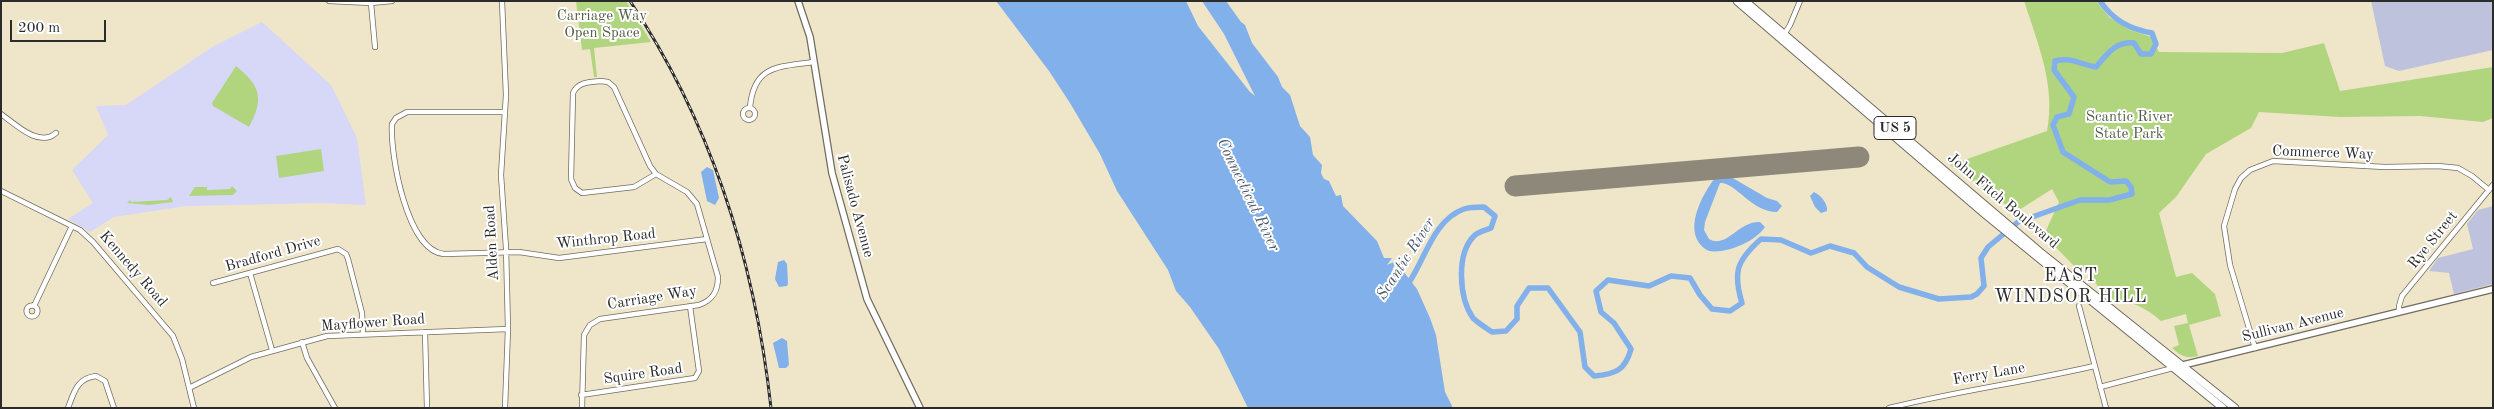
<!DOCTYPE html>
<html>
<head>
<meta charset="utf-8">
<style>
  body { margin:0 }
  #map { position:relative; width:2494px; height:409px; overflow:hidden; background:#efe5c9; font-family:"Old Standard TT",serif }
  canvas { display:block }
  .frame { position:absolute; inset:0; border:2px solid #2b2b2b; pointer-events:none }
  .scale { position:absolute; left:10px; top:20px; width:96px; height:22px; box-sizing:border-box; border:2px solid #2b2b2b; border-top:0; padding-left:6px; font-size:15px; line-height:18px; white-space:nowrap; color:#2b2b2b; -webkit-text-stroke:4px #fff; paint-order:stroke }
</style>
</head>
<body>
<div id="map">
<canvas width="2494" height="409"></canvas>
<div class="frame"></div>
<div class="scale">200 m</div>
</div>
<script>
const context = document.querySelector('canvas').getContext('2d');
context.lineJoin = 'round';
function paint(path, color) { context.fillStyle = color; context.fill(path, 'evenodd'); }
function strokePath(path, color, width, dash) { context.strokeStyle = color; context.lineWidth = width; context.lineCap = dash ? 'butt' : 'round'; context.setLineDash(dash || []); context.stroke(path); }
function drawText(font, color, halo, rows, align = 'center') {
  context.font = font + ' "Old Standard TT",serif'; context.lineWidth = 4; context.setLineDash([]); context.textBaseline = 'middle'; context.strokeStyle = halo; context.fillStyle = color; for (const [text, x, y, turn = 0] of rows) {
    context.save(); context.translate(x, y); context.rotate((+turn || 0) * Math.PI / 180); context.textAlign = isNaN(turn) ? turn : align; if (halo) context.strokeText(text, 0, 0); context.fillText(text, 0, 0); context.restore();
  }
}
paint(new Path2D(`
  M262 22 331 85 357 138 366 205 321 203 186 206 114 217 90 232 68 219 93 203 72 170 108 135 96 106 126 105 212 47Z`), '#d7d7f8');
paint(new Path2D(`
  M2371 1H2493V50L2399 71 2385 66Z
  M2493 206V284L2454 294 2449 273 2429 271 2438 258 2473 249 2467 224 2478 210Z`), '#bfc2dd');
paint(new Path2D(`
  M576 1H626L651 42 594 48 597 77H594L590 49 582 50Z
  M2024 1H2096L2109 17 2128 29 2151 37 2159 52 2282 53 2324 43 2340 91 2493 67V118L2483 122 2420 116 2340 117 2259 112 2251 128 2206 154 2176 197 2159 213 2176 277 2192 273 2215 294 2221 316 2189 325 2198 356C2186 359 2181 356 2172 348L2179 345 2174 326 2188 323 2186 314 2161 321C2145 307 2130 300 2108 299L2082 266 2077 269 2044 235 2059 202 2052 189 2016 212 1950 165 2047 131C2056 86 2038 44 2024 1Z
  M236 66C261 86 264 99 249 127L213 106 212 103Z
  M321 149 324 171 279 178 276 156Z
  M232 186 237 191 233 195 189 196 195 187H207V190L230 189Z
  M171 197 173 202 149 205 127 203 131 199 130 202 167 200Z`), '#b1d57e');
paint(new Path2D(`
  M996 1H1186L1198 26 1250 92 1255 96 1224 34 1202 1H1226L1241 22 1245 25 1252 43 1278 77 1282 87 1290 95 1300 126 1310 137 1313 155 1322 165 1321 173 1324 179 1329 181 1336 196 1341 195 1343 206 1377 241 1384 258H1392L1387 265 1396 261 1392 271H1403L1417 289 1430 318 1436 335 1445 392 1453 408H1248L1219 349 1190 307 1176 291 1168 270 1117 191 1100 154 1070 103 1049 71Z
  M707 167 713 170 719 198 715 205 707 201 701 172Z
  M1731 177 1767 198 1777 201 1782 206 1777 212C1751 212 1736 182 1720 183L1705 222 1704 230 1709 239C1727 249 1738 221 1760 222L1765 227C1755 242 1726 254 1709 251 1680 236 1701 196 1715 178Z
  M1814 192C1821 195 1828 204 1827 211L1821 213 1815 207 1810 196Z
  M784 260 787 264 788 284 787 286 779 287 775 279 778 262Z
  M782 338 787 341 789 365 786 368H779L773 343Z`), '#81b0eb');
strokePath(new Path2D(`
  M1408 284C1425 260 1433 220 1464 209 1470 207 1478 207 1484 207L1495 216 1491 228C1486 230 1477 232 1474 236 1456 254 1459 298 1473 318 1478 323 1486 328 1492 332L1506 331 1517 319V306L1529 288H1548L1580 332 1585 367 1594 376C1615 374 1625 371 1631 349L1614 323 1601 312 1596 291 1608 280 1649 286 1671 276 1690 278 1700 295 1712 309 1730 311 1742 303C1733 273 1736 261 1761 239L1781 240 1811 253 1830 246 1854 253 1867 267 1899 287 1939 299 1971 297 1977 294 1984 286 1981 258 1988 247 2018 222 2080 200H2109L2132 194 2131 187 2126 181 2110 182 2063 152 2053 125 2057 117 2069 114 2074 97 2054 70 2055 61C2073 57 2078 64 2096 67 2107 54 2116 41 2134 43L2141 54H2151L2156 44 2152 33C2129 29 2113 20 2100 1`), '#81b0eb', 5.5);
strokePath(new Path2D(`
  M1515 186 1859 157`), '#8d887a', 21);
const minor = new Path2D(`
  M329 1 371 3 392 1
  M502 1 506 95 501 175 506 248 508 329 505 408
  M371 3 375 47
  M1783 36 1790 25 1800 1
  M601 81 608 82 614 87 650 166 656 174 634 187 582 193 575 188 571 179 573 93C578 82 589 82 601 81Z
  M750 107C754 65 778 67 813 62
  M743 114a6 6 0 1 1 12 0a6 6 0 1 1-12 0Z
  M505 112H407L396 118 392 124C390 155 407 251 444 254L519 252 559 258 707 239
  M1 114C15 124 39 148 56 133
  M1 191 80 230 93 242 173 336 182 359 194 408
  M250 273 272 350
  M213 283 338 249 346 254 348 259 362 313 363 333
  M26.5 311a5.5 5.5 0 1 1 11 0a5.5 5.5 0 1 1-11 0Z
  M34 306 72 226
  M2079 306 2106 408
  M2399 312V306L2402 296 2493 185
  M425 332 427 408
  M302 342 307 358 335 408
  M2255 348 2230 265 2224 226 2235 189 2241 178 2250 170 2273 161 2385 167 2438 166 2458 168 2472 176 2489 190
  M2100 387 2173 368
  M189 388 251 357 327 336 508 329
  M581 395 695 378 699 371 690 306
  M68 408C74 392 77 378 96 376L105 381 114 408
  M582 408 584 335 590 325 600 319 699 305C713 300 718 291 718 277L697 204 687 192 656 174
  M1889 408C1957 391 2026 382 2094 366`);
const major = new Path2D(`
  M798 1 810 37 832 173 867 299 920 408
  M2179 366 2493 289`);
const highway = new Path2D(`
  M1737 1 1986 215 2223 408
  M1745 1 2040 252 2235 408`);
strokePath(minor, '#706c62', 6);
strokePath(major, '#706c62', 8);
strokePath(highway, '#706c62', 9);
strokePath(minor, '#fff', 4.5);
strokePath(major, '#fff', 5.5);
strokePath(highway, '#fff', 7);
const rail = new Path2D(`
  M630 1C712 124 755 262 771 408`);
strokePath(rail, '#2b2b2b', 3);
strokePath(rail, '#fff', 1, [4]);
for (const [x, y, w] of [
  [1895,128,42]
]) { const box = new Path2D(); box.roundRect(x - w / 2, y - 11.5, w, 23, 4); context.fillStyle = '#fff'; context.fill(box); strokePath(box, '#2b2b2b', 1); }
drawText('bold 14px', '#2b2b2b', null, [
  ["US 5",1895,128]
]);
drawText('15px', '#535e44', '#fff', [
  ["Carriage Way",602,16],
  ["Open Space",602,33],
  ["Scantic River",2129,117],
  ["State Park",2129,134]
]);
drawText('15px', '#2b2b2b', '#fff', [
  ["Commerce Way",2323,153,2],
  ["John Fitch Boulevard",2003,201,40],
  ["Palisado Avenue",855,206,75],
  ["Winthrop Road",606,239,-6],
  ["Rye Street",2433,240,-51],
  ["Alden Road",492,243,-93],
  ["Bradford Drive",273,254,-16],
  ["Kennedy Road",133,269,49],
  ["Carriage Way",652,298,-9],
  ["Mayflower Road",373,323,-4],
  ["Sullivan Avenue",2293,325,-14],
  ["Squire Road",643,374,-8],
  ["Ferry Lane",1989,374,-10]
]);
drawText('italic 16px', '#495a6e', '#fff', [
  ["Connecticut River",1248,195,64],
  ["Scantic River",1406,259,-57]
]);
context.letterSpacing = '1px';
drawText('18px', '#2b2b2b', '#fff', [
  ["EAST",2071,276],
  ["WINDSOR HILL",2071,297]
]);
context.letterSpacing = '0px';
</script>
</body>
</html>
